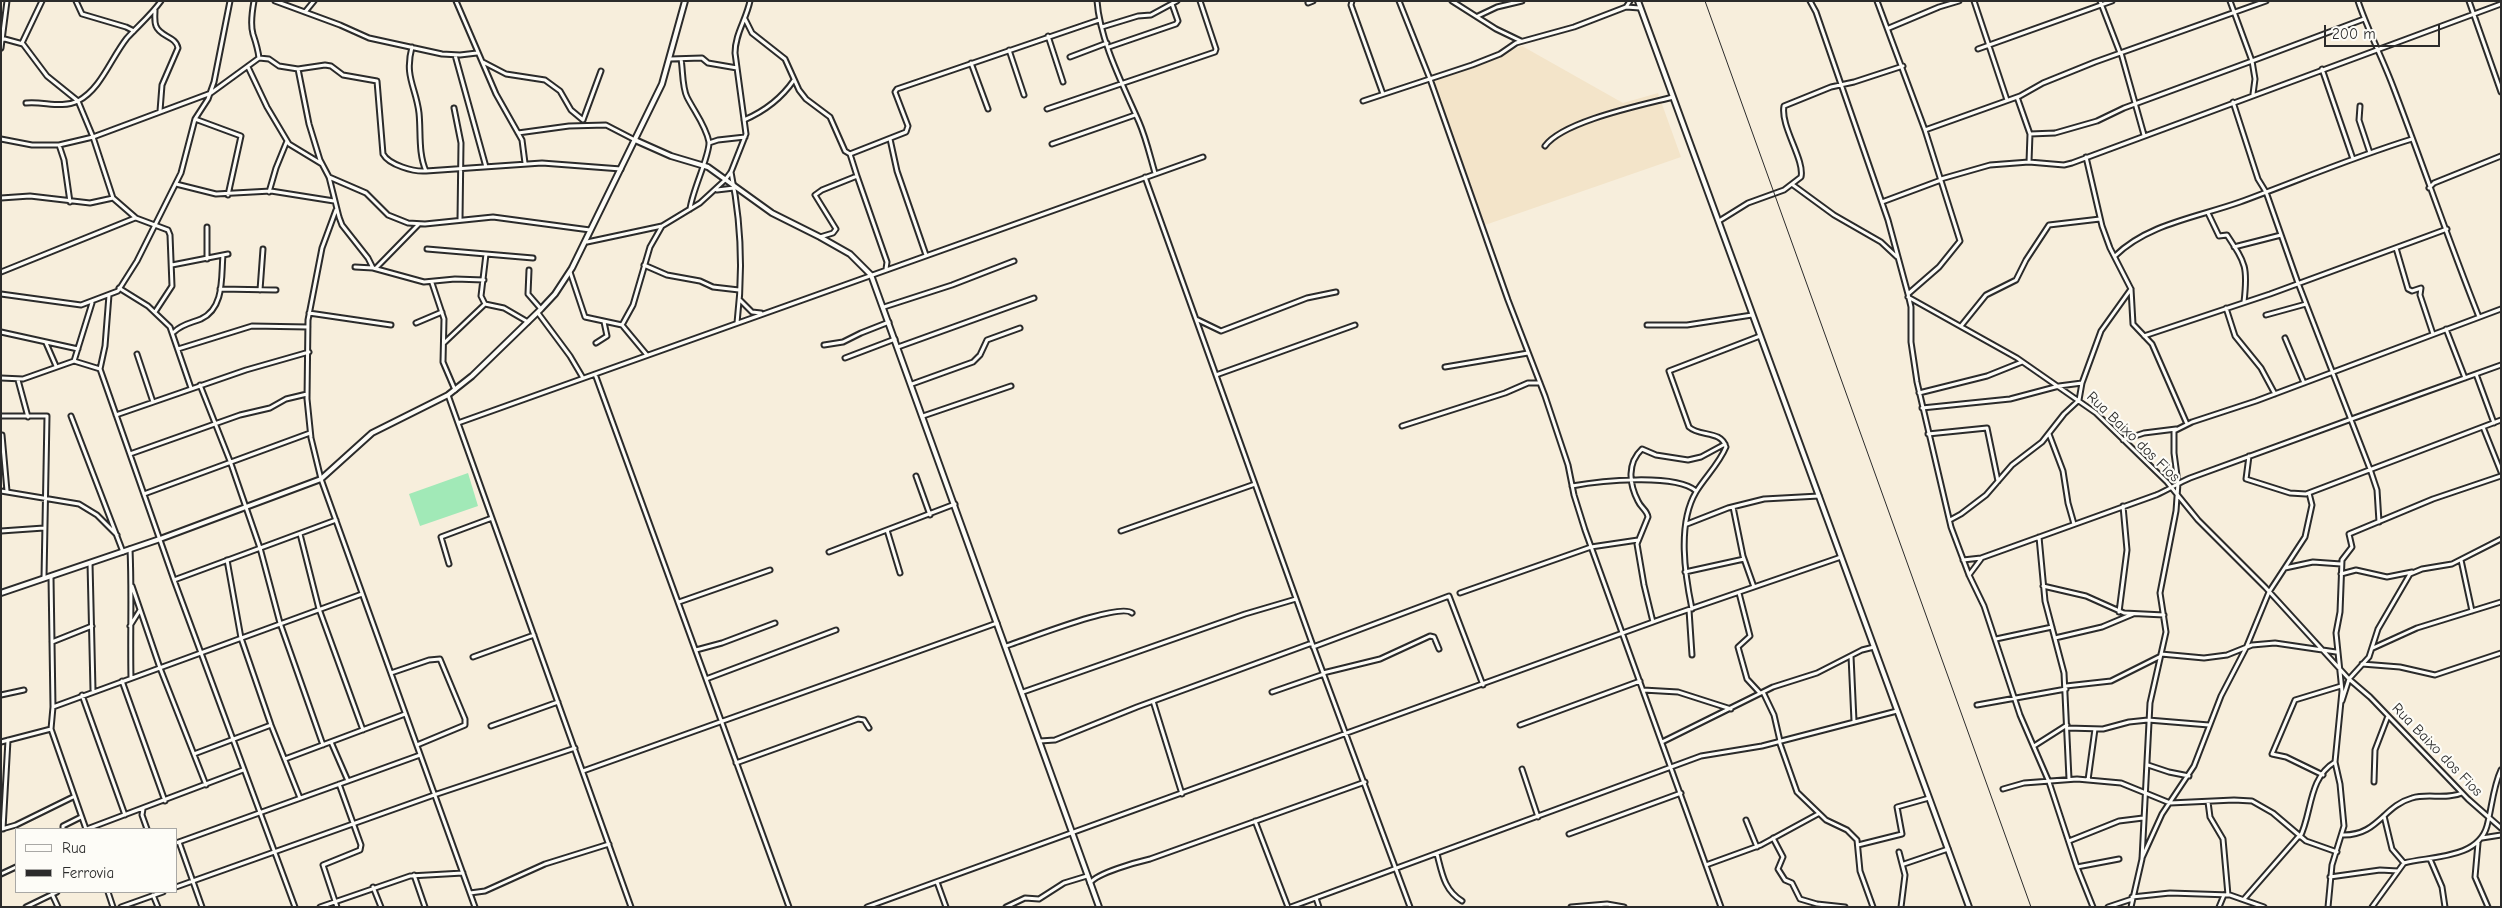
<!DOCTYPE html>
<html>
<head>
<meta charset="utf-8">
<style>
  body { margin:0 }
  #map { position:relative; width:2502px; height:908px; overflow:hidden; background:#f7eedc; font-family:"Comic Neue",sans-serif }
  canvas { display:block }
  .frame { position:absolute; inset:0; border:2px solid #2b2b2b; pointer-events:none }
  .legend { position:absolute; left:15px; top:828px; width:162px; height:65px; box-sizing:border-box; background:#fdfcf7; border:1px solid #a9a8a5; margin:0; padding:6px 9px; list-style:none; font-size:15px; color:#2b2b2b }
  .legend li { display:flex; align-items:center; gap:10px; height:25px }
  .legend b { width:25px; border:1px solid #a9a8a5 }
  .scale { position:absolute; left:2324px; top:25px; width:116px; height:22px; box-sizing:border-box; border:2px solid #2b2b2b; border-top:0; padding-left:6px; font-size:15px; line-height:18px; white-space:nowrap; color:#2b2b2b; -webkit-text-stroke:4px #fdfcf7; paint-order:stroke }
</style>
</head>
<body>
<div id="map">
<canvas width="2502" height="908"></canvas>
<div class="frame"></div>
<ul class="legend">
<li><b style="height:6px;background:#fdfcf7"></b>Rua</li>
<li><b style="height:6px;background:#2b2b2b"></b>Ferrovia</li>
</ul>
<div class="scale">200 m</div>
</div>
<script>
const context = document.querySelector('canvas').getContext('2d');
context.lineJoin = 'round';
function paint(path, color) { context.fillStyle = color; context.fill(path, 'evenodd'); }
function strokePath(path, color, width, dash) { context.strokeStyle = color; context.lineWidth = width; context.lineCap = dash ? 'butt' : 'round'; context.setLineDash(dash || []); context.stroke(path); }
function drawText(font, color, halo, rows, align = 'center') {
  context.font = font + ' "Comic Neue",sans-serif'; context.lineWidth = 4.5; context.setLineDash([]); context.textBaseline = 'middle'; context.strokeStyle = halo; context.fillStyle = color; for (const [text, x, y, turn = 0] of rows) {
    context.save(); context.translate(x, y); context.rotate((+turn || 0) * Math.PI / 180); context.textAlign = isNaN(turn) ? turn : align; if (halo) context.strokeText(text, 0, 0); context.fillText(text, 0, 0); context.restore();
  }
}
paint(new Path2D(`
  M1522 46 1623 103 1658 93 1681 157 1485 225 1432 78Z`), '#f3e4c9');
paint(new Path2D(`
  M468 473 478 506 420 526 409 494Z`), '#a1e9b7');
const minor = new Path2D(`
  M76 1 82 14 126 27 134 31
  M275 1 340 25 369 38 442 54 460 55 477 53
  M456 1 496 94 522 140 525 163
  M1097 1C1100 41 1123 85 1139 122 1146 138 1150 156 1155 173
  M1352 1 1351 5 1383 94
  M1399 1 1430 79 1508 300 1545 396 1568 465 1574 495 1585 530 1721 907
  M1452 1 1496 29 1521 41
  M1810 1 1816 12 1888 220 1908 294
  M1877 1 1925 130 1960 241 1939 267 1908 294 1911 307V342L1917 382 1951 527 1969 575 1984 606 2020 715 2049 782 2077 867 2093 907
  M1974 1 2007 100
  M2100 1 2120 53
  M2358 1C2368 31 2383 59 2394 89 2423 165 2449 242 2479 317
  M2469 1 2501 92
  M1308 3 1313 1
  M1626 7 1630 1
  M155 10C155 15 154 21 156 26 160 37 176 36 178 48L162 85 160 111
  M305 12 314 1
  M1478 16 1497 7 1522 1
  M745 19 752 33 785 59 799 90 806 99 830 117 845 151 850 154 857 176 822 190 815 195 836 229 833 233 820 237
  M1102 27 1138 16 1151 15 1177 1
  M1889 28 1939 7 1959 1
  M1048 36 1063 82
  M1 38 23 44 47 76 78 101 93 137 113 198 136 218 168 230 170 235 172 286 155 312
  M22 43 42 1
  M412 47C404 77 416 87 419 113 421 132 418 153 426 171L542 163 621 169
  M1109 47 1176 24 1178 21 1172 4
  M1 48 7 1
  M1978 49 2112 1
  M1009 50 1024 95
  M2121 53 2144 135
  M455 55 486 167
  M1070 57 1107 43
  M259 58 269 59 279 66 298 69 309 124 320 160 329 177 339 217 342 225 368 258 373 268
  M670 59 702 58 708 63 737 68
  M681 59C683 70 682 87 687 97 694 111 706 126 709 142 710 155 692 191 690 209
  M483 62 506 74 545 80 560 91 571 110 583 120
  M971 63 988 109
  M248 67 267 107 289 144 322 164
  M298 69 325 65 331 66 343 75 377 81 383 154C389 165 414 172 426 171
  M2322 69 2353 159
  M2253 94 2255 79 2252 61 2364 19
  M2017 97 2030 134 2029 162
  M1363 101 1472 65 1500 54 1516 43 1574 27 1626 7 1640 8
  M2233 102 2258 179 2266 192 2298 283 2370 469 2377 490 2379 522
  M26 103C44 101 61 109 78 101 101 89 111 58 127 38 138 26 151 15 161 1
  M2360 106 2359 120 2370 153
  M454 108 461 143 460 220
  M1047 109 1215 52 1216 49 1200 1
  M195 119 241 136 228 195
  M583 120 601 71
  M744 120C765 111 781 99 794 80
  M1925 130 2020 96 2043 83 2095 62 2266 1
  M518 133 569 126 606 125 635 140
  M2030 134 2055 133 2097 121 2124 108 2252 61 2230 1
  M1 139 32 145H59L93 137 211 93 259 58C258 49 256 43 253 34 250 24 252 12 254 1
  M890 139 897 171 926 255
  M709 143 718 140 745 137
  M1052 144 1135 115
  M59 145 64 160 70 202
  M1545 146C1563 121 1642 105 1673 97
  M850 154 906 132 908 126 895 92 897 89 1099 20
  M2086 157 2102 226 2110 248 2131 289 2133 324 2152 344 2187 424
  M731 172C741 221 743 274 737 323
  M857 176 887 262 886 269
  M329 177 366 193 388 215 408 223 425 224 493 217 590 230
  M1145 177 1312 643 1410 907
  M1941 179 1990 165 2029 162 2064 165 2072 163 2501 4
  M176 184 216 194 271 191 334 201
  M1793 185 1834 215 1881 242 1897 257
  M2429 188 2434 183 2501 156
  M717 190 734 188
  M269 192 276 168 287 141
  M1 198 30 196 90 203 113 198
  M1882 202 1941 180
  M336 210 322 248 308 320 307 399 311 438 321 479 475 907
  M2208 213 2219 236 2227 235C2246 264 2248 267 2244 302
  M1719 221 1748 203 1784 190 1801 177C1805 160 1780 126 1784 106L1831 87 1854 82 1903 66
  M587 242 662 226 700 203 725 180 731 172 746 134 735 53C735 34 746 20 750 1
  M2234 247 2281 235
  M2396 248 2408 289 2412 291 2421 288 2420 295 2433 334
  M427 249 486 254 481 296 485 304
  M486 254 533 258
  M2115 256C2147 224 2198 217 2240 202 2297 181 2353 157 2412 139
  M207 259V227
  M172 265 228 254
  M644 265 667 275 700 281 713 287 739 290
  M355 267 373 268 424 282 455 279 484 280
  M376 268 419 224
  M529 270 528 294 541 309
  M1 272 135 218
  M570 272 585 317 622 325 647 355
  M432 283 444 319 443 362 455 390
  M119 288 148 306 170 327 191 388
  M220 289 276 290
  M260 290 263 249
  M1 294 81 305 118 291 137 261 181 173 195 119 208 99 214 82 230 1
  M109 295 105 346 100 369 174 580 295 907
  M1908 297 2017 358 2096 413 2167 482 2198 520 2265 587 2349 679 2370 697 2468 799 2501 828
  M740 300 752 312 761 313
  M884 307 952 285 1014 261
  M2226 308 2235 336 2261 368 2275 394
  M309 313 391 325
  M538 313 570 356 583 378
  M2266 315 2306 304
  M1196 319 1221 331 1307 298 1336 292
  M416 323 442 312
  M622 325 633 305 650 247 662 226
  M1647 325H1687L1752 315
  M1961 326 1986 295 2016 280 2026 260 2049 225 2100 219
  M2446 329 2465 378
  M1 332 78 349
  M174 332C182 324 191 323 201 319 225 308 221 276 223 255
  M2144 336 2270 294 2447 229
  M2285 338 2304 383
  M46 343 56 366
  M444 343 485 304 504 308 528 322
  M596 343 607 336 604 322
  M824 345 843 342 861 333 889 322
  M898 347 1034 298
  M178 349 252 326 308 327
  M137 354 153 402
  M845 358 895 339
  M74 361 92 303
  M1445 367 1528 353
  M595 374 789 907
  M2476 374 2494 423
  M1216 375 1355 325
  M1 378 23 379 74 361 100 369
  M18 380 28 417
  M912 384 973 362 980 355 987 340 1020 328
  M200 385 230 461 260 548 280 623 323 745
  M1919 393 1987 376 2022 362
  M448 395 631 907
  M1922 408 2010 399 2059 386 2082 383
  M116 415 246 370 309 352
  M1 416H47L44 578
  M71 416 123 552
  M923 416 1011 386
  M458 423 1203 157
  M1402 426 1505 393 1528 383H1540
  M2483 427 2501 472
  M1928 434 1987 428 1998 481
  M2049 434 2063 471 2068 503 2074 524
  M2 435 7 491
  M2123 440 2144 433 2176 429
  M130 454 240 415 270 408 286 399 307 394
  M2249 456 2246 479 2290 493 2306 494 2501 420
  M916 476 930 515
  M1572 486C1599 481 1675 473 1696 491
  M1 491 79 504 97 515 117 535
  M144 494 310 433
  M1733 507 1743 556 1754 587
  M1950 520 1961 514 1986 495 2012 465 2042 442 2064 414 2079 400 2082 383 2101 331 2131 289
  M1687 524 1728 508 1764 499 1819 496
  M887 530 900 573
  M1 531 44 528
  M1121 531 1255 484
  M300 534 319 609 363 730
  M2039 537 2045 601 2064 673 2069 779
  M130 549C132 592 130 635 131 678
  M829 552 955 504
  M227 560 241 638 271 725 300 798
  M1963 560 1981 558 2156 495C2168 490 2178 483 2190 478 2293 440 2397 402 2501 365
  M2461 560 2472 611
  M90 563 93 690
  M449 564 441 537 492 518
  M2285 568 2313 562 2341 564
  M1685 572 1744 559
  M2341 574 2356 570 2387 577 2412 572
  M1969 575 1981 559
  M51 577 53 707 362 594
  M174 580 336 520
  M132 586 160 668 206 785
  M2043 586 2086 596 2124 613 2164 615
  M1460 593 1591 547 1638 540
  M1739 593 1750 636 1738 647 1747 679 1760 693
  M679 602 770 570
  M1692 609C1685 575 1677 524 1696 492 1705 477 1719 464 1726 447 1721 430 1700 437 1689 427L1669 371 1760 336
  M1689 610 1692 655
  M2119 612 2127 550 2123 506
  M1653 622 1644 585 1637 544 1648 517C1647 510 1641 508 1638 501 1629 484 1627 463 1642 449L1656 455 1688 460 1701 457 1725 444
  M130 626 140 610
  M2055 638 2102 627 2133 614
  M1996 639 2052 627
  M52 642 92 626
  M1006 646C1026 640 1119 602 1132 613
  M1313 647 1449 596 1483 685
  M2373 648 2417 628 2501 602
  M696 650 722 643 775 623
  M2161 654 2204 658 2227 655 2252 645 2275 643 2336 652
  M1851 656 1854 721
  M473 657 534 635
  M2362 664 2400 667 2435 675 2501 653
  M391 673 429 660 440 659 465 719V725L417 745
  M1323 673 1380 659 1430 636 1434 637 1439 649
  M706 679 836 630
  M122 681 165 801
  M2066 686 2111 681 2159 657
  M1643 690 1678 692 1731 709
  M1023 692 1245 614 1296 599
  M1272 692 1324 674
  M1763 692 1774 715 1780 741
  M1 695 24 690
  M82 695 125 815
  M1153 701 1182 794
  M2342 701 2349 679 2369 657 2378 629 2410 574 2422 569 2452 564 2501 539
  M1977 705 2066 689
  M53 707 51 729 86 829
  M1520 725 1640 681
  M491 726 558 702
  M2067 728 2103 729 2129 722 2148 720 2209 725
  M1040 741 1055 740 1137 707 1312 643
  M1779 741 1797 792 1826 820 1847 830 1857 840 1860 871 1873 907
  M1 742 51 729
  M331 742 348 781
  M1662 742 1773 687 1817 673 1862 650 1874 647
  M2034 746 2067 725
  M194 754 271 725
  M285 759 405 714
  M736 763 858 719 864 720 869 728
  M2148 765 2169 772 2189 776
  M1522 769 1538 817
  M583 771 997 623
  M2323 775 2286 757 2272 754 2295 700 2341 686
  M2088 780 2095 729
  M2374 782 2375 750 2388 716
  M2003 789 2024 783 2077 779 2121 783 2170 803 2234 800 2252 801 2273 813 2306 841 2337 852
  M2208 802 2210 817 2223 839 2228 895
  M143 809 142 815 147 829
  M2384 816 2392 849 2404 863
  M1746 820 1757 847
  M1255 821 1288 907
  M2 829 16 825 73 797
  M3 829 8 740
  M63 829V826L81 817
  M87 829 243 770
  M1569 834 1681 793
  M2342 835C2378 836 2383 806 2412 798 2428 793 2446 800 2462 793
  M2300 837C2312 814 2308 778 2335 762
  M1773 838 1783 857 1778 869 1785 880 1792 883 1800 899 1817 904 1845 907
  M2482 838 2501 835
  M2069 841 2119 821 2143 818
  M179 842 202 907
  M176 843 420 755
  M2478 843 2475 877 2488 907
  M1858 845 1902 834 1897 807 1929 798
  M1899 852 1905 875 1901 907
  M1437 854C1442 873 1444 890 1462 901
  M2142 858 2162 814 2194 766 2221 696 2246 648 2269 592 2305 537 2312 505 2309 493
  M2430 859 2442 887 2445 907
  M1904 864 1948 849
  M1706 865 1761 845 1818 814
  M2077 867 2119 859
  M1 874 16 867
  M414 875 425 907
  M2330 877 2380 870 2398 871
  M937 882 946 907
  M1090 883C1097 873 1137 862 1150 859L1365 782
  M176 887 434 795 575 748
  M373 887 381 907
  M108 892 113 907
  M470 893 485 891 545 864 609 844
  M52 894 58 907
  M153 895 158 907
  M2132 897 2170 893 2230 895 2264 907
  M1316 898 1319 907
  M2244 899 2299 836
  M26 907 57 892
  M121 907 163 892
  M320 907 410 876 463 873
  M337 907 323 865 360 850 361 845 339 784
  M867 907 1664 618 1841 557
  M1006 907 1025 898 1039 899 1064 883 1087 876
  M1291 907 1701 756 1762 746 1897 711
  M1571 907 1607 904 1624 907
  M2108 907 2132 899
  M2131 907 2142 859 2150 703 2166 632 2160 593 2176 511 2178 483 2174 453V431L2192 422 2256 401 2501 309
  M2219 907 2224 895
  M2328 907 2332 865 2344 826 2340 784 2335 762 2342 691 2336 633 2340 612 2342 560 2352 547 2349 534 2433 499 2501 476
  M2372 907 2404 863C2431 856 2478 859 2487 826 2492 807 2493 787 2501 770`);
const tertiary = new Path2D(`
  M1638 1 1969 907
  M635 140 671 156 708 167 772 213 820 237 850 254 871 275 1099 907
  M1 593 160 539 321 479 372 433 448 395 472 376 541 309 555 294 572 268 662 84 685 1`);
strokePath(minor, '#2b2b2b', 7);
strokePath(tertiary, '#2b2b2b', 8);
strokePath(minor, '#fdfcf7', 3);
strokePath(tertiary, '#fdfcf7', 4);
strokePath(new Path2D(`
  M1705 1 2031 907`), '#2b2b2b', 1);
drawText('15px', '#2b2b2b', '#fdfcf7', [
  ["Rua Baixo dos Fios",2133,437,44],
  ["Rua Baixo dos Fios",2437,750,46]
]);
</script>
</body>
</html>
